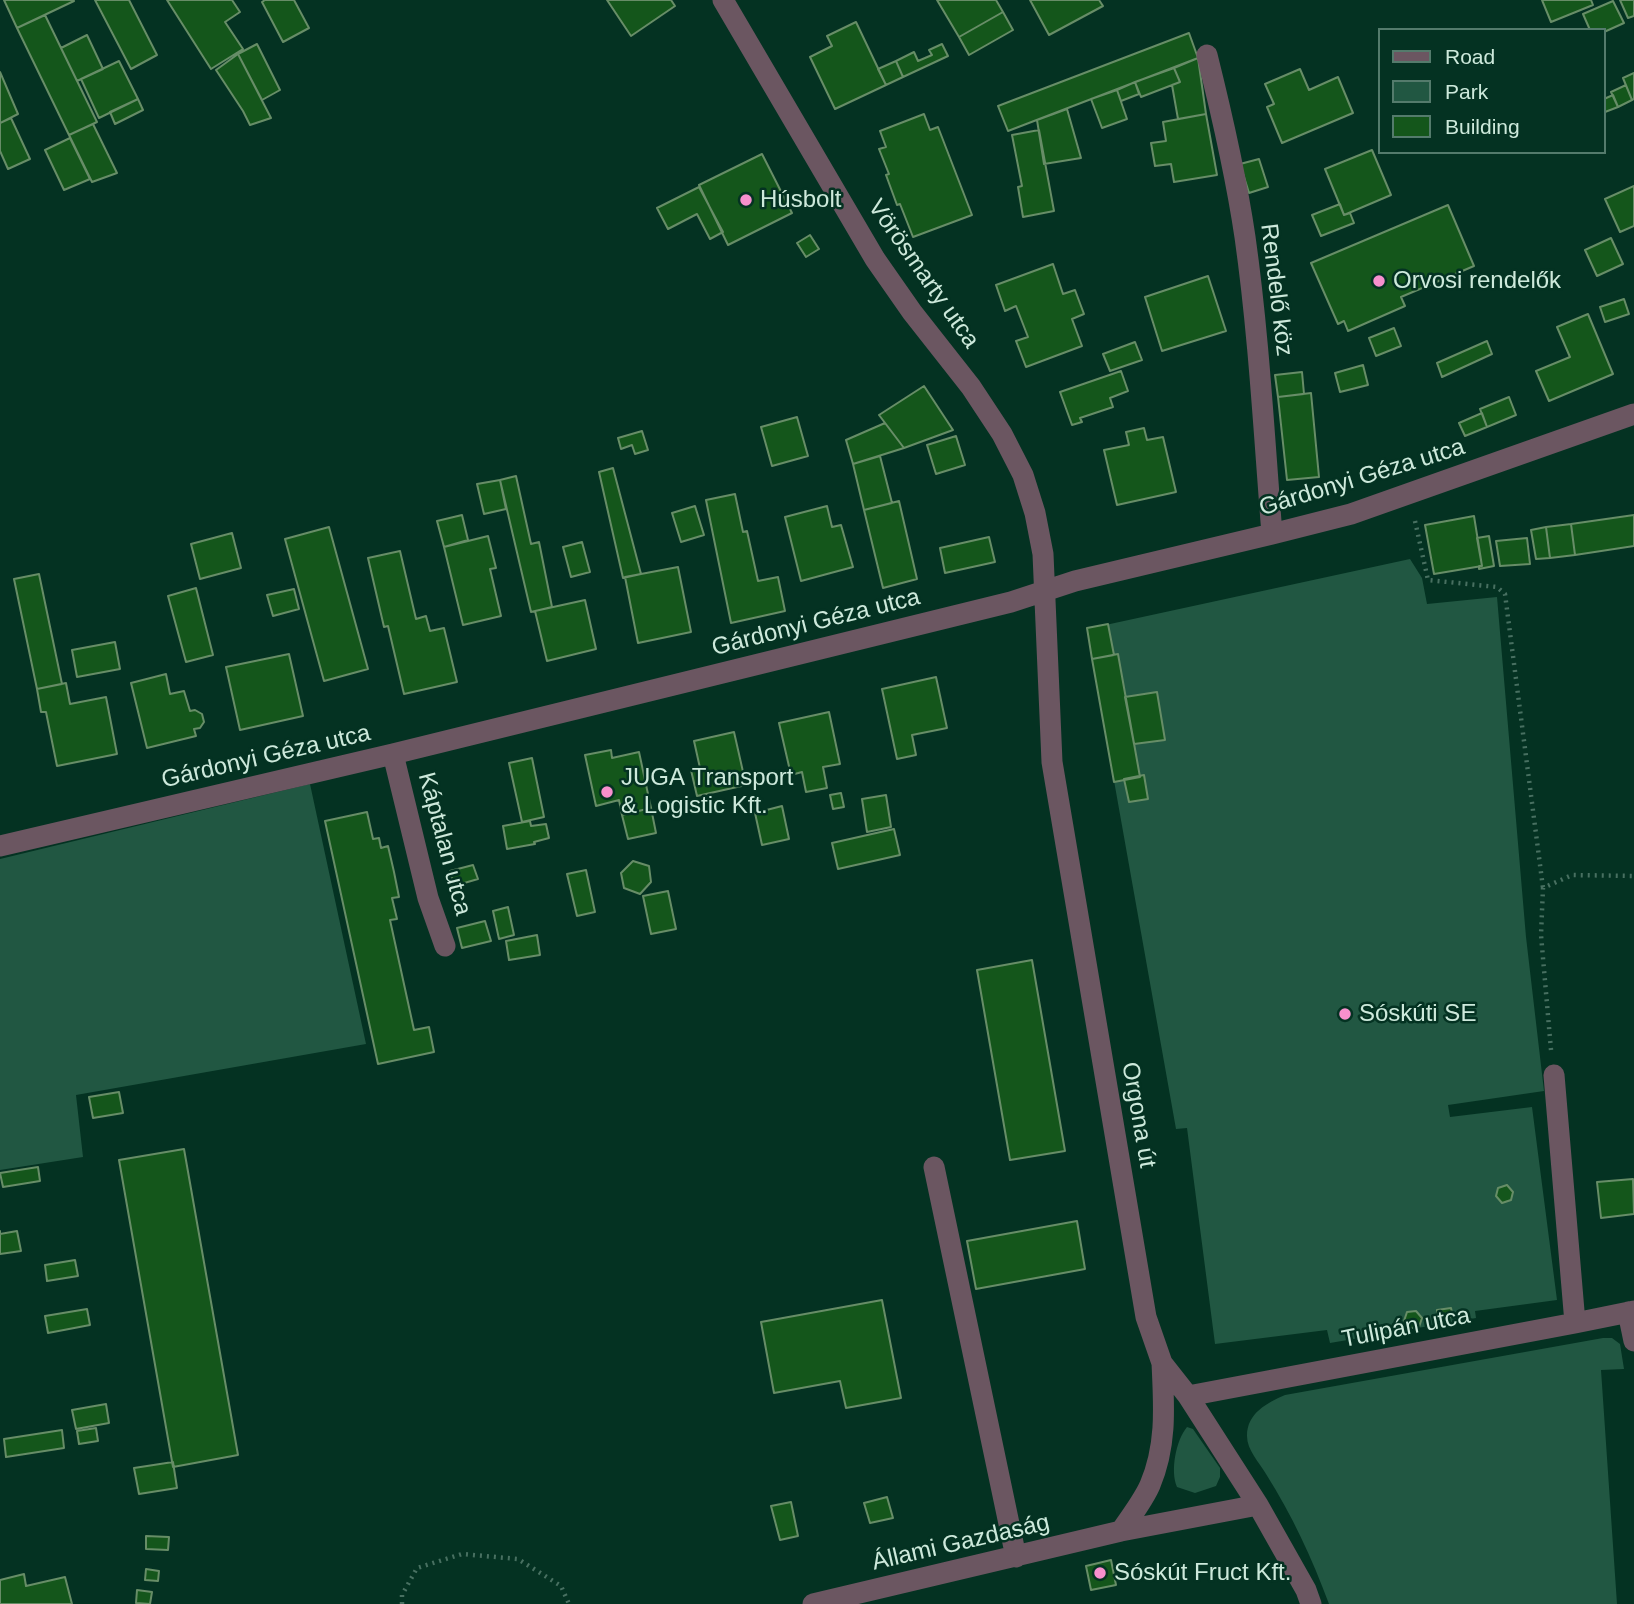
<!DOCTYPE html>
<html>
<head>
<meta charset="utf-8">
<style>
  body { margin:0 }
  #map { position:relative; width:1634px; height:1604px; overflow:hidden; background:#043222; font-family:Helvetica,sans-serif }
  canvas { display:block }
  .legend { position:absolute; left:1378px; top:28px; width:228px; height:126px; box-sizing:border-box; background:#043222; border:2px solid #547b6c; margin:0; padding:9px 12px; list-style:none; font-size:21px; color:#cde9db }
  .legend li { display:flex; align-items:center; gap:14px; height:35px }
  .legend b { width:35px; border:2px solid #547b6c }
</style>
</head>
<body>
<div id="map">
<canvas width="1634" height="1604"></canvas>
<ul class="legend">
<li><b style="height:9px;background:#6b5661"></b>Road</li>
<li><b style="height:19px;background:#215742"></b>Park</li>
<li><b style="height:19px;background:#14561b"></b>Building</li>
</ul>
</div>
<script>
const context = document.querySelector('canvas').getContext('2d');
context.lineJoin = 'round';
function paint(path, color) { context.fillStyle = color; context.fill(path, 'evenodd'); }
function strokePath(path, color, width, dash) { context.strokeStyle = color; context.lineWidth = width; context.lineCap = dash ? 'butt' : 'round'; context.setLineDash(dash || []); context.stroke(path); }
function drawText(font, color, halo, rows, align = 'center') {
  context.font = font + ' Helvetica,sans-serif'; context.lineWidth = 5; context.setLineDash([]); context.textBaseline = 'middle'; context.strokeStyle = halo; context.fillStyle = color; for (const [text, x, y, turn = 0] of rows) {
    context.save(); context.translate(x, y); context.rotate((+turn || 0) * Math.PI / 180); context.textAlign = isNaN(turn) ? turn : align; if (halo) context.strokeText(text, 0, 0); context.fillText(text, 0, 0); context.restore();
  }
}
paint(new Path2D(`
  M1410 559 1422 578 1427 604 1497 597 1526 937 1544 1091 1448 1105 1450 1117 1532 1107 1557 1300 1475 1311 1476 1318 1330 1343 1327 1330 1215 1344 1187 1128 1176 1129 1087 629Z
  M310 784 366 1044 76 1095 83 1157 0 1170V859Z
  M1603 1338H1612L1620 1344 1624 1369 1601 1370 1617 1604H1329C1312 1558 1292 1515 1266 1474 1259 1462 1247 1450 1247 1436 1247 1413 1267 1403 1285 1395Z
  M1187 1427 1193 1429 1220 1468V1477L1216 1486 1195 1493 1177 1487C1170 1471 1176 1440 1187 1427Z`), '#215742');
const building = new Path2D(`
  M4 0H73L74 1 17 28Z
  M95 0H129L157 55 131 69Z
  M167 0H232L240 12 225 22 243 49 211 69Z
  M265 0H294L309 28 283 42 262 2Z
  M607 0H671L675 6 631 36Z
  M937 0H996L1003 12 959 37Z
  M1030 0H1099L1103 6 1049 35Z
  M1542 0H1591L1593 5 1551 22Z
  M1620 0H1634V16L1628 18Z
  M1613 1 1624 23 1604 32V30H1590L1583 14Z
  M1003 12 1013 30 969 55 959 37Z
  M45 15 97 122 69 135 17 28Z
  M856 22 886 85 835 109 810 57 832 46 827 36Z
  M1189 33 1198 58 1008 131 998 106Z
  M87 35 103 69 77 81 61 48Z
  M257 44 280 90 262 100 238 54Z
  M942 44 948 56 903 77 896 61 914 52 918 61 932 55 929 50Z
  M238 54 271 118 250 125 243 111 216 70Z
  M1198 58 1206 114 1178 119 1172 85 1180 82 1174 68Z
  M119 61 138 99 99 118 81 79Z
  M896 61 903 77 886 85 878 69Z
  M1174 68 1180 82 1141 97 1135 82Z
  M1300 69 1309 90 1338 77 1353 113 1282 143 1267 107 1274 104 1265 84Z
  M0 72 18 114 0 123Z
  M1634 73V99L1632 100 1623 78Z
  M1135 82 1139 94 1121 101 1117 90Z
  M1626 85 1632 100 1618 107 1611 92Z
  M1117 90 1127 119 1102 128 1091 99Z
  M1613 95 1618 107 1605 112 1604 99Z
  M138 99 143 110 115 124 110 112Z
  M1067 109 1081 158 1044 164 1037 120Z
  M924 114 930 130 938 127 972 215 913 237 900 204 897 205 886 175 889 174 879 149 886 147 880 131Z
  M1206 114 1217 175 1174 182 1171 164 1155 166 1151 143 1166 141 1163 122Z
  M11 118 30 159 8 169 0 151V123Z
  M93 124 117 173 92 182 69 135Z
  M1039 130 1054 211 1023 217 1018 187 1022 186 1012 135Z
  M70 138 90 179 64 190 45 150Z
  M1372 150 1391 195 1344 215 1325 169Z
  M762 154 792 213 728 245 699 185Z
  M1259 159 1268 187 1249 193 1240 164Z
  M1634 186V226L1620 232 1605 199Z
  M699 187 723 232 710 239 697 214 668 229 657 208Z
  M1340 204 1344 215 1350 213 1354 223 1321 236 1312 215Z
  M1448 205 1474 266 1401 297 1405 306 1348 331 1344 321 1338 324 1311 263Z
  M810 235 819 249 806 257 797 243Z
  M1611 238 1623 264 1597 276 1585 250Z
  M1053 264 1063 294 1075 290 1084 314 1072 319 1082 346 1026 367 1016 341 1028 337 1016 306 1005 311 996 285Z
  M1208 276 1226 331 1162 351 1145 297Z
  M1624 299 1629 314 1605 322 1600 307Z
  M1588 314 1613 374 1549 401 1536 371 1570 357 1557 327Z
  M1394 328 1401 346 1376 356 1369 338Z
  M1487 341 1492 354 1442 377 1437 363Z
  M1135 342 1142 360 1110 371 1103 354Z
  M1363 365 1368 385 1340 392 1335 373Z
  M1121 371 1128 391 1110 398 1113 407 1080 418 1082 422 1072 425 1060 392Z
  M1302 372 1304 394 1278 397 1275 375Z
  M924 386 953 430 904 448 879 415Z
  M1311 393 1319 477 1287 480 1278 397Z
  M1509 397 1516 415 1487 427 1480 409Z
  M1482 413 1487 427 1465 436 1459 423Z
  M797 417 808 456 772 466 761 427Z
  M885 423 904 448 853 464 846 440Z
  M1144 428 1147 440 1163 437 1176 492 1117 505 1104 450 1129 445 1126 432Z
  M642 431 648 450 635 454 632 445 621 449 618 438Z
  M956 436 965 465 936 474 927 445Z
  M880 456 892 503 864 510 853 464Z
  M613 468 641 574 623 578 599 472Z
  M516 476 531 544 539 542 552 607 531 612 500 480Z
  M500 480 506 509 484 514 477 484Z
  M735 494 743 532 747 531 758 581 778 577 785 611 731 623 706 500Z
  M899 501 917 579 883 588 864 510Z
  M695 506 704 535 681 542 672 513Z
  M827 506 832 527 841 525 853 567 801 581 785 517Z
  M462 515 468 540 444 547 437 521Z
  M1634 515V546L1575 555 1571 524Z
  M1474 516 1482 566 1434 574 1425 525Z
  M1571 524 1575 555 1550 558 1546 527Z
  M329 527 368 669 324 681 285 539Z
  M1546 527 1550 558 1536 559 1531 530Z
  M232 533 241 568 200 579 191 544Z
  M488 536 496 568 490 569 501 616 463 625 444 547Z
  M1489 536 1494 566 1479 569V566H1482L1477 538Z
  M989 537 995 562 945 573 940 548Z
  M1527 538 1530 564 1500 566 1496 541Z
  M582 542 590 572 571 577 563 547Z
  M400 551 416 619 426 616 430 631 444 628 457 682 404 694 388 626 384 627 368 558Z
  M678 567 691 632 638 643 625 577Z
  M39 574 62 684 37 689 14 579Z
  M196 588 213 655 186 662 168 596Z
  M294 589 299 609 273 616 267 595Z
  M585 600 596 649 547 661 535 611Z
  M1108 624 1114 655 1092 659 1087 628Z
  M115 642 120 669 77 677 72 650Z
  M289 654 303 716 240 730 226 667Z
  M1118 654 1140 777 1114 782 1092 659Z
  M166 674 170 694 184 691 190 711 195 710 202 714 204 722 200 728 194 729 196 736 147 748 131 683Z
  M936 677 947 728 912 735 916 755 897 759 882 689Z
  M66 683 70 704 106 697 117 754 57 766 46 712H41L37 689Z
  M1157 692 1165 740 1134 744 1125 697Z
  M829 712 840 764 823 767 827 788 806 792 802 772 791 775 779 723Z
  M734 732 746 785 697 796 691 770 700 768 694 741Z
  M611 750 612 758 639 752 651 808 622 815 619 800 596 806 585 755Z
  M532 758 544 817 522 822 509 763Z
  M1144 775 1148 799 1129 802 1124 779Z
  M841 793 844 807 833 809 830 795Z
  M886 795 891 827 867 832 862 799Z
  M782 806 789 839 762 845 755 813Z
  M651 808 656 833 628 839 622 815Z
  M367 812 373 839 379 838 381 848 388 846 394 872 399 897 392 898 397 919 390 920 414 1030 429 1027 434 1052 378 1064 325 821Z
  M530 821 531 826 546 824 549 838 534 842 535 844 507 849 503 826Z
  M894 829 900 855 838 869 832 843Z
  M633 861 649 866 651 882 640 894 624 888 621 873Z
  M473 865 478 879 454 886 450 871Z
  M586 870 595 912 577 916 567 874Z
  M668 891 676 929 651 934 643 896Z
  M508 907 514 935 499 939 493 911Z
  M485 921 491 941 462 948 457 928Z
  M537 935 540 955 509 960 506 941Z
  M1032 960 1065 1151 1010 1160 977 970Z
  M119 1092 123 1113 93 1118 89 1097Z
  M184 1149 238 1455 173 1467 119 1160Z
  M38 1167 40 1181 3 1187 0 1173Z
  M1633 1179 1634 1214 1601 1218 1597 1182Z
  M1507 1185 1513 1192 1511 1200 1502 1203 1496 1196 1498 1188Z
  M1077 1221 1085 1269 976 1289 967 1241Z
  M0 1231V1234L17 1231 21 1251 0 1254Z
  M75 1260 78 1276 47 1281 45 1265Z
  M882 1300 901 1398 846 1408 840 1381 774 1393 761 1322Z
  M1451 1308 1453 1317 1438 1318 1437 1310Z
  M87 1309 90 1325 48 1333 45 1316Z
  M1416 1311 1422 1318 1419 1327 1410 1328 1404 1321 1407 1312Z
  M106 1404 109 1423 76 1429 72 1410Z
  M96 1428 98 1441 79 1444 77 1431Z
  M62 1430 64 1448 6 1457 4 1439Z
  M173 1462 177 1488 139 1494 134 1468Z
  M887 1497 893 1518 870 1523 864 1503Z
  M791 1502 798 1536 780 1540 771 1506Z
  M146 1536 169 1537 168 1550 146 1549Z
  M1111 1560 1116 1585 1091 1590 1086 1566Z
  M146 1569 159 1571 158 1581 145 1580Z
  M24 1574 26 1586 65 1577 72 1604H0V1580Z
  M137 1590 152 1592 150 1604 136 1603Z`);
paint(building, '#14561b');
strokePath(building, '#678d67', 2);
strokePath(new Path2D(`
  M1415 521 1428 580 1497 587 1505 594 1543 888
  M1551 1050 1541 935 1543 888 1572 875 1634 876
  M402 1604V1595L417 1568 462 1554 518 1559 561 1586 569 1604`), '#487061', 4.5, [2, 5]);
strokePath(new Path2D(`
  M723 0 875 259 912 312 971 387 1002 434 1023 475 1035 513 1043 554 1052 762 1146 1317 1162 1363 1188 1396 1258 1505 1306 1590 1311 1604
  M1207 55C1222 115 1236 176 1245 237 1259 336 1264 435 1272 534
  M393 754 428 898 445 946
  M0 846 393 754 1011 602 1075 581 1272 534 1351 514 1634 414
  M1554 1075 1575 1323
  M934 1167 1016 1557
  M1628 1312 1634 1341
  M1188 1396 1575 1323 1634 1311
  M1121 1531C1131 1516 1143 1501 1150 1485 1167 1445 1164 1406 1162 1363
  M813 1604 1121 1531 1258 1505`), '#6b5661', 21);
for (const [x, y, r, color] of [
  [746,200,7,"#f790cd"],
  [1379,281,7,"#f790cd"],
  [607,792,7,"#f790cd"],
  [1345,1014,7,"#f790cd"],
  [1100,1573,7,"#f790cd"]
]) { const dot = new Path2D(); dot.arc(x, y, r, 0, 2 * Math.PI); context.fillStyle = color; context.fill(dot); strokePath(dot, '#043222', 2.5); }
drawText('24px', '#cde9db', '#043222', [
  ["Húsbolt",760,200],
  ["Orvosi rendelők",1393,281],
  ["JUGA Transport",621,778],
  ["& Logistic Kft.",621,806],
  ["Sóskúti SE",1359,1014],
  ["Sóskút Fruct Kft.",1114,1573]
], 'left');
drawText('24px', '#cde9db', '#043222', [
  ["Vörösmarty utca",923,274,55],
  ["Rendelő köz",1276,290,83],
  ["Gárdonyi Géza utca",1362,478,-17],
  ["Gárdonyi Géza utca",816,623,-14],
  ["Gárdonyi Géza utca",266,757,-13],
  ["Káptalan utca",444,844,75],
  ["Orgona út",1138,1115,80],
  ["Tulipán utca",1406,1328,-11],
  ["Állami Gazdaság",961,1543,-13]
]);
</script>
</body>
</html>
